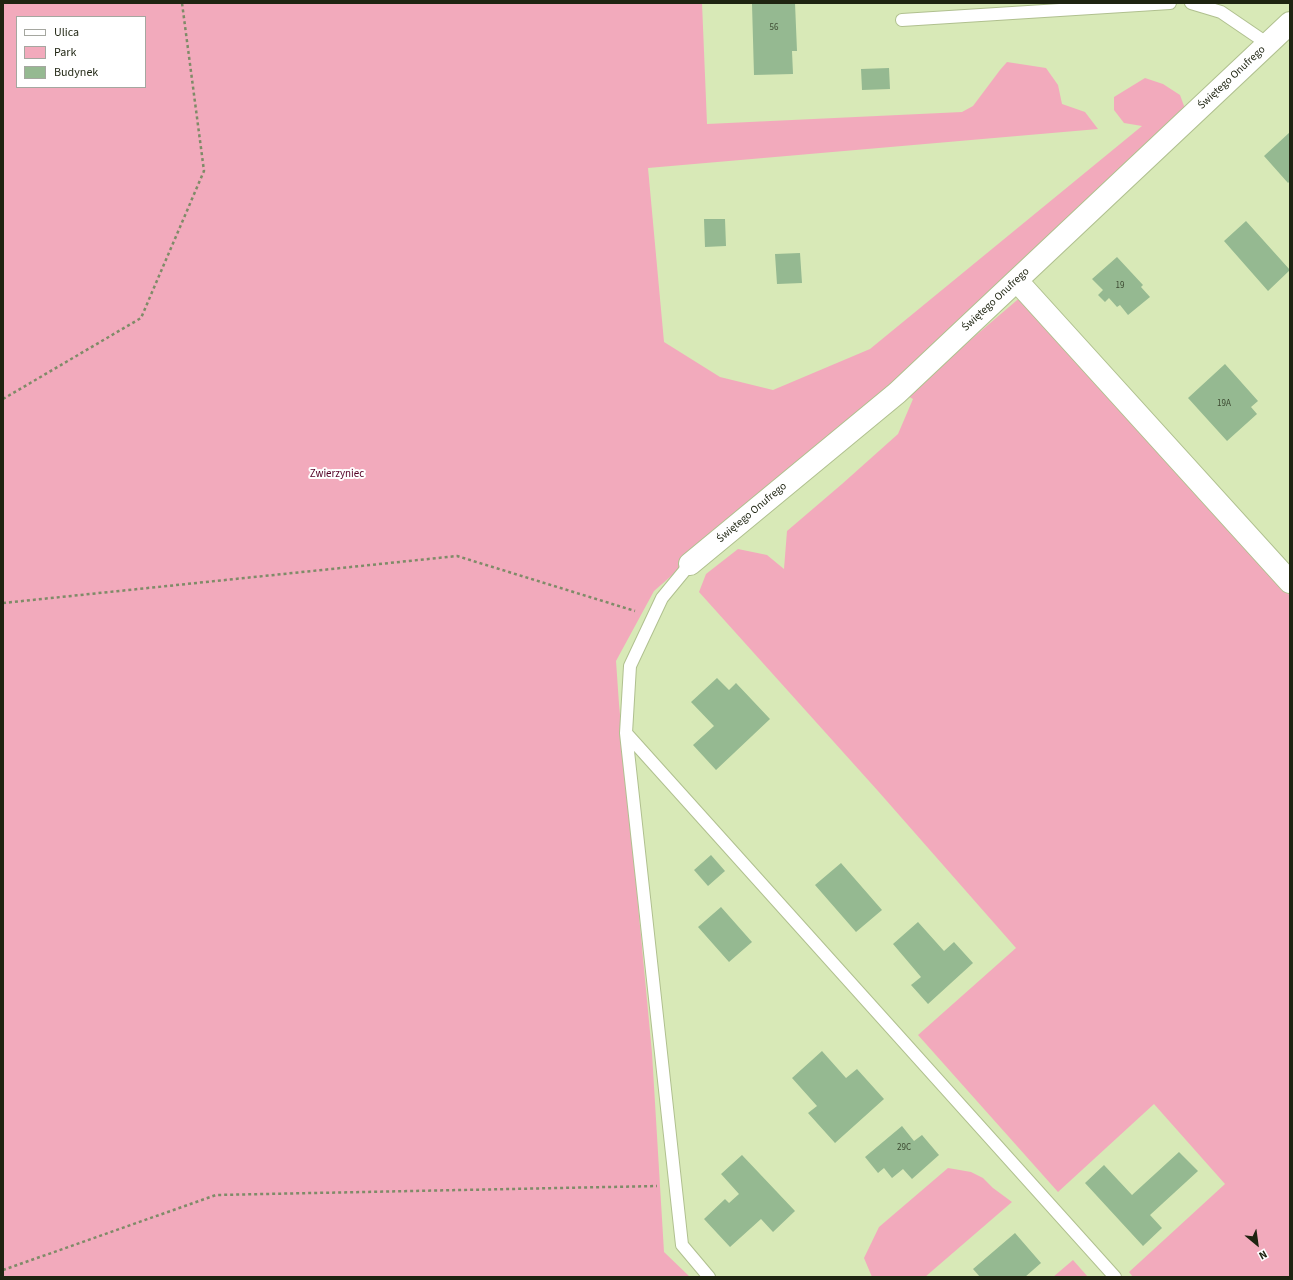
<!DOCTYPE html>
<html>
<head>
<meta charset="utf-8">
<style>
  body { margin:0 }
  #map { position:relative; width:1293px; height:1280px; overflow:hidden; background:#d8e9b7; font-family:"Source Sans 3",sans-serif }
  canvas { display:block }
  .frame { position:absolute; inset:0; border:4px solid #1e2411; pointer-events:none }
  .legend { position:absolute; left:16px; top:16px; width:130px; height:72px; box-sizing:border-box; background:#fff; border:1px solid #a5a7a0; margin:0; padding:5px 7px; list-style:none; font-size:12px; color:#1e2411 }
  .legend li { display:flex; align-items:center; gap:8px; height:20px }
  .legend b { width:20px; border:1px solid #a5a7a0 }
  .north { position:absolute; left:1237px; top:1224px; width:40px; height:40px; -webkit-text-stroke:3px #fff; paint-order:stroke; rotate:151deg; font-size:11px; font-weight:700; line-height:16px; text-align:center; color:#1e2411 }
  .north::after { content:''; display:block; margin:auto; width:14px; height:18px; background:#1e2411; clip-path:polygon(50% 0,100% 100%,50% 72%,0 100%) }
</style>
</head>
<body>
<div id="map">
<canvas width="1293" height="1280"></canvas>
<div class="frame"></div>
<ul class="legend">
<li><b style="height:5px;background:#fff"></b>Ulica</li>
<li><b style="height:11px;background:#f2aabc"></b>Park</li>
<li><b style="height:11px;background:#95b991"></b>Budynek</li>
</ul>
<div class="north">N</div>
</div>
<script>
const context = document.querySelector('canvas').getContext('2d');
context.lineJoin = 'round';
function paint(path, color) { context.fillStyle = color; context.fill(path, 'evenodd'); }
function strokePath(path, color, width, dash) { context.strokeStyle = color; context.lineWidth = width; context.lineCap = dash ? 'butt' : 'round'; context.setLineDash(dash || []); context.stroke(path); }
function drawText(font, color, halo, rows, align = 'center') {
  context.font = font + ' "Source Sans 3",sans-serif'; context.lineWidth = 4; context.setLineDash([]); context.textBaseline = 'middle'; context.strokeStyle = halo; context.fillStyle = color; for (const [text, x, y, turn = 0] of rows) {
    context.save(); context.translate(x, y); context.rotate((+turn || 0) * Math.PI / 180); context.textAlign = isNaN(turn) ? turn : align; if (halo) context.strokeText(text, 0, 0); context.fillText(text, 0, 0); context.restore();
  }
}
paint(new Path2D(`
  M3 3H702L707 124 962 112 973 106 1000 70 1007 62 1046 68 1058 85 1062 104 1085 112 1098 129 648 168 664 342 720 377 773 390 870 349 1142 126 1124 123 1114 110V97L1145 78 1163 84 1180 95 1187 114 913 365 654 591 616 661 619 704 652 1053 664 1252 690 1277H3ZM17 17H145V87H17Z
  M1023 295 1290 596V1277H1133L1129 1272 1225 1184 1154 1104 1058 1192 918 1035 1016 948 878 791 699 592 706 574 738 549 767 555 784 569 787 531 842 484 898 434 913 399 906 395Z
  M948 1168 971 1172 983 1178 993 1188 1012 1202 925 1277H872L864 1258 879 1227Z
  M1073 1260 1088 1277H1053Z`), '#f2aabc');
paint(new Path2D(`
  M795 3 797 51H792L793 74 754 75 752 4Z
  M889 68 890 89 862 90 861 69Z
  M1290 132V181L1288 183 1264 156Z
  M704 219H725L726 246 705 247Z
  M1246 221 1290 270 1268 291 1224 241Z
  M800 253 802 283 777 284 775 254Z
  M1117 257 1143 285 1141 287 1150 297 1128 315 1120 305 1117 307 1109 298 1105 302 1098 295 1103 290 1092 279Z
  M1225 364 1258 401 1251 407 1257 414 1227 441 1188 398Z
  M717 678 729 690 736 683 770 719 716 770 693 745 714 726 691 702Z
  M711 855 725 871 708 886 694 870Z
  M841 863 882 910 856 932 815 885Z
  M721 907 752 942 729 962 698 927Z
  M918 922 944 951 954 942 973 963 928 1004 911 985 921 977 893 944Z
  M822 1051 846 1078 857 1069 884 1099 835 1143 808 1113 817 1106 792 1078Z
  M902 1126 914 1141 922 1135 939 1155 912 1179 903 1169 892 1178 884 1168 878 1173 865 1157Z
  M1179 1152 1198 1171 1150 1215 1162 1228 1143 1246 1085 1183 1104 1165 1132 1195Z
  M742 1155 795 1211 773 1232 761 1219 730 1247 704 1219 725 1199 729 1203 739 1194 721 1174Z
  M1015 1233 1041 1263 1025 1277H980L973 1269Z`), '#95b991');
const service = new Path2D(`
  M1191 3 1221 12 1268 44
  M902 20 1170 3
  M690 564 662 598 630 666 626 733 682 1245 709 1277
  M626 733 1115 1277`);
const minor = new Path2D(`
  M1017 281 1290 582
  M690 564 897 393 1290 23`);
strokePath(service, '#b0c08f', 14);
strokePath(minor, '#b0c08f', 24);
strokePath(new Path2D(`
  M3 399 141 318 204 171 182 3
  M3 603 457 556 635 611
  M3 1270 216 1195 657 1186`), '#7f8b68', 2.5, [3, 3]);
strokePath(service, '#fff', 12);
strokePath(minor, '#fff', 22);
drawText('9px', '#3c4931', null, [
  ["56",774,28],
  ["19",1120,286],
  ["19A",1224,404],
  ["29C",904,1148]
]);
drawText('11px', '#1e2411', '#fff', [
  ["Świętego Onufrego",1232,78,-43],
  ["Świętego Onufrego",996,300,-43],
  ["Świętego Onufrego",752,513,-40]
]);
drawText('11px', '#540025', '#fff', [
  ["Zwierzyniec",337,475]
]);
</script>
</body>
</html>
